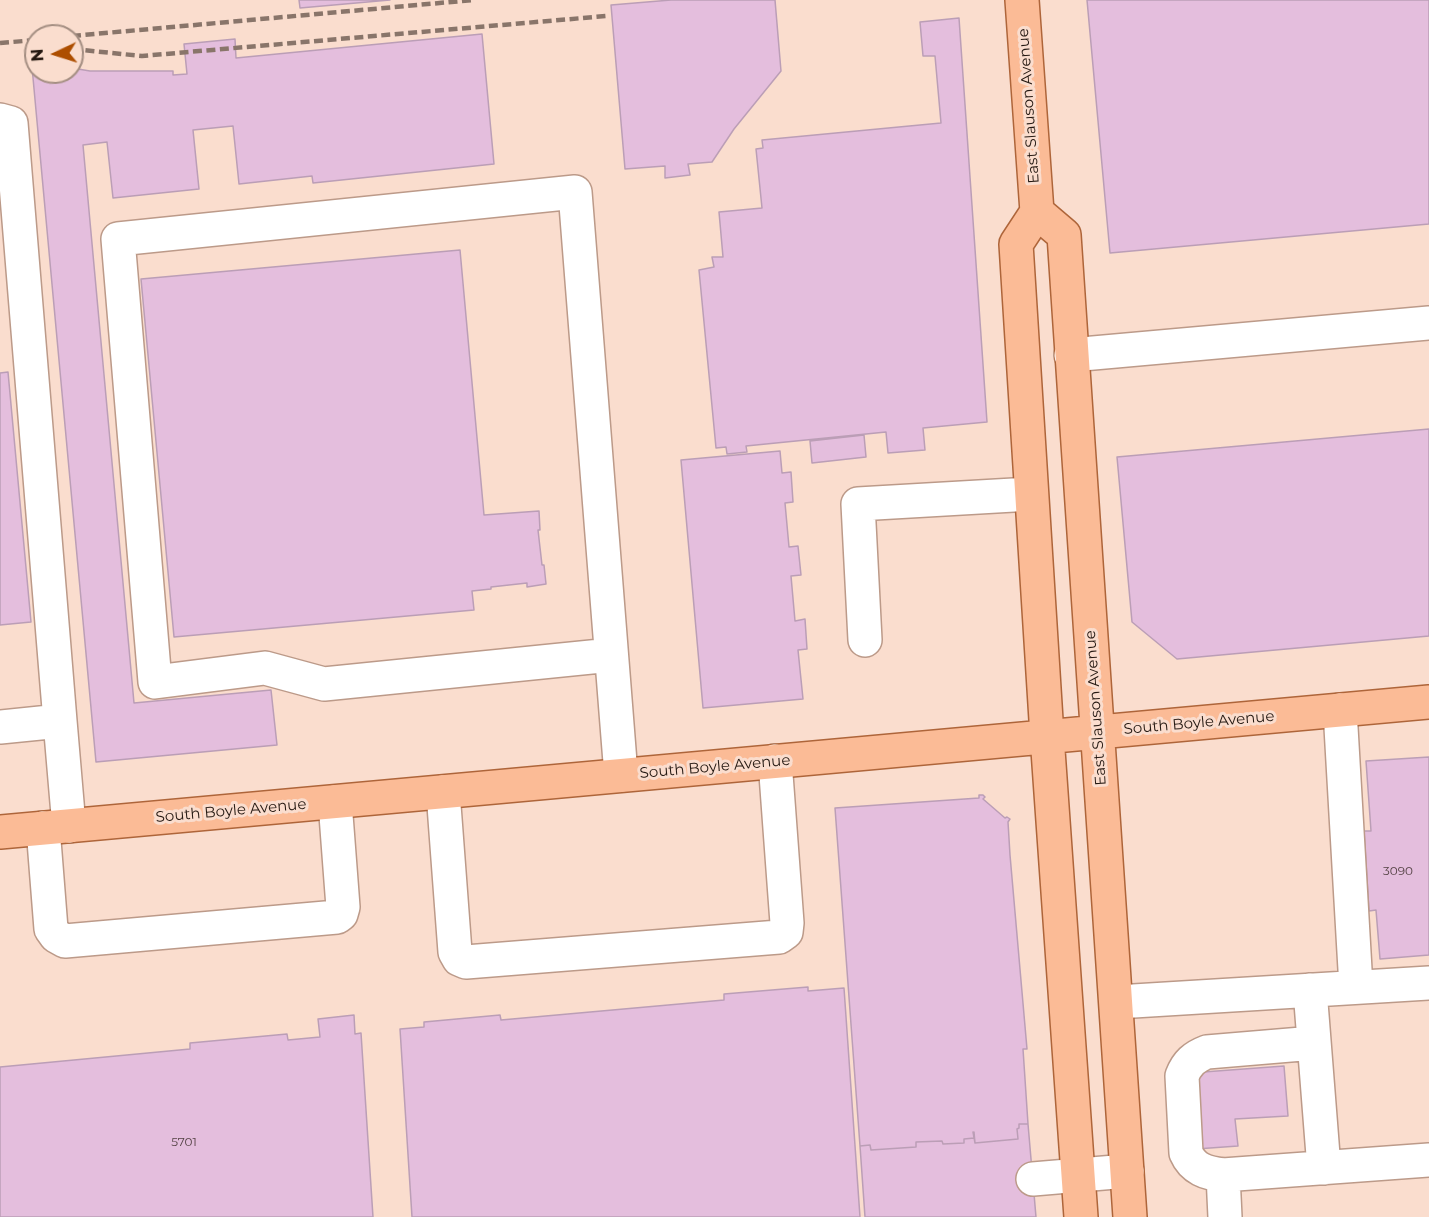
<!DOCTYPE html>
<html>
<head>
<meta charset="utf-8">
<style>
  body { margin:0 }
  #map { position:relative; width:1429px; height:1217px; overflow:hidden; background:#faddce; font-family:Montserrat,sans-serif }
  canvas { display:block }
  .north { position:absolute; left:24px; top:24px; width:60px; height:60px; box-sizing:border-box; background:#faddce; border:2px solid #a48e82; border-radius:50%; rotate:266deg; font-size:16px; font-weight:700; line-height:24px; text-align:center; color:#241811 }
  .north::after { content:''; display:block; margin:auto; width:21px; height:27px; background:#ad4e00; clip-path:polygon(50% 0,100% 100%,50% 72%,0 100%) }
</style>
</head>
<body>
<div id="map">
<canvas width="1429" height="1217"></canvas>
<div class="north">N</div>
</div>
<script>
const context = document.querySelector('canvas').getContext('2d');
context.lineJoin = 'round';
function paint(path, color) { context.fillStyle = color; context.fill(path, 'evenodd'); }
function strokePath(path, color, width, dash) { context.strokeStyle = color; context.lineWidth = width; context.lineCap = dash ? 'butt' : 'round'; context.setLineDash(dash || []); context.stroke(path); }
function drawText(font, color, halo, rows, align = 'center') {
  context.font = font + ' Montserrat,sans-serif'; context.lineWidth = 6; context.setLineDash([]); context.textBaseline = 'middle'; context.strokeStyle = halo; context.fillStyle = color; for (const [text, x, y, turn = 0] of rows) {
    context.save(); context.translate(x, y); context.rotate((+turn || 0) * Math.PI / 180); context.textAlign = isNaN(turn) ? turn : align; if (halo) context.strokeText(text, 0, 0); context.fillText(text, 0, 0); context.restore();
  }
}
const building = new Path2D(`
  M299 0H390L300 8Z
  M671 0H775L781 71 734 129 712 162 688 164 690 175 665 178V166L625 169 611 5Z
  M1087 0H1429V224L1110 253Z
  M959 18 987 422 923 428 925 450 888 453 886 432 746 446 747 452 727 454 726 447 716 448 699 270 714 267 712 257H723L719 212 762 208 756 149 763 148 762 140 941 123 935 56H923L920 22Z
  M482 34 494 164 313 183 312 176 239 184 233 126 193 130 199 189 113 198 107 142 83 145 134 703 271 690 277 745 96 762 32 67H36V72H72V68L90 71H173V75L187 74 184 44 235 39 236 58Z
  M460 250 484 515 539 511 540 530H538L542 565H544L546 584 527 587V583L491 587V589L472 591 474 610 174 637 141 279Z
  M8 372 31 622 0 625V373Z
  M1429 429V636L1177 659 1132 622 1117 457Z
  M864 435 866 457 812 463 810 441Z
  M780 451 782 473 791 472 793 502 785 503 789 547 798 546 801 575 791 576 795 621 805 619 807 649 798 650 803 699 703 708 681 460Z
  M1429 757V955L1380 959 1376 910 1369 911 1364 831H1371L1366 761Z
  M979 795H983L985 797 983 799 1005 818 1007 817 1010 819 1008 822 1010 855 1027 1049H1023L1028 1124H1019V1128L1017 1129 1018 1139 975 1143 973 1132 974 1138 964 1139V1143L943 1144 942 1141 916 1142V1147L871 1150 870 1145 860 1146 835 808 979 798Z
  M808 987V991L844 988 860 1217H412L400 1029 424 1027V1022L500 1015 501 1020 724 1000V994Z
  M354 1015 355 1034 361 1033 373 1217H0V1067L190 1049V1043L287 1034 288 1040 320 1037 318 1019Z
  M1284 1066 1288 1116 1235 1119 1238 1146 1196 1149 1190 1073Z
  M1019 1124H1028L1036 1217H865L860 1146 870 1145 871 1150 916 1147V1142L942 1141 943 1144 964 1143V1139L974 1138V1132L975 1143 1018 1139 1017 1129 1019 1128Z`);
paint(building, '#e4bedd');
strokePath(building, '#bb9eb6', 1.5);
const minor = new Path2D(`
  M0 120 11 123 60 721
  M1071 355 1429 323
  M865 640 858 504 1031 494
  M611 655 324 684 265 668 155 682 118 239 575 192 621 775
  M1340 710 1356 987
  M0 727 60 721 69 826
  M443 792 455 952 459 959 466 962 779 937 786 932 787 923 775 761
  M43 828 51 929 56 936 65 941 337 917 341 914 343 907 335 802
  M1310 990 1324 1168
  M1117 1002 1429 983
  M1223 1175C1206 1173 1193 1169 1186 1153L1182 1076C1187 1063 1194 1057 1207 1052L1314 1043
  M1033 1179 1127 1171
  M1225 1217 1223 1175 1429 1160`);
const major = new Path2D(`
  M1022 0 1037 212 1016 244 1047 736 1081 1217
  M1037 212 1064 235 1130 1217
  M0 832 1429 702`);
strokePath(minor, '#bc9a89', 36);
strokePath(major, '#ae653a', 36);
strokePath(minor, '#fff', 33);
strokePath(major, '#fbbb96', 33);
strokePath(new Path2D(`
  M72 36 473 0
  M0 43 36 40
  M72 49 142 56 606 16`), '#89756a', 4.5, [9, 4.5]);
drawText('12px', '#544244', null, [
  ["3090",1398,871],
  ["5701",184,1142]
]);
drawText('15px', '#241811', '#faddce', [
  ["East Slauson Avenue",1029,106,-94],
  ["East Slauson Avenue",1096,708,-94],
  ["South Boyle Avenue",1199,723,-5],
  ["South Boyle Avenue",715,767,-5],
  ["South Boyle Avenue",231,811,-5]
]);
</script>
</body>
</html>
